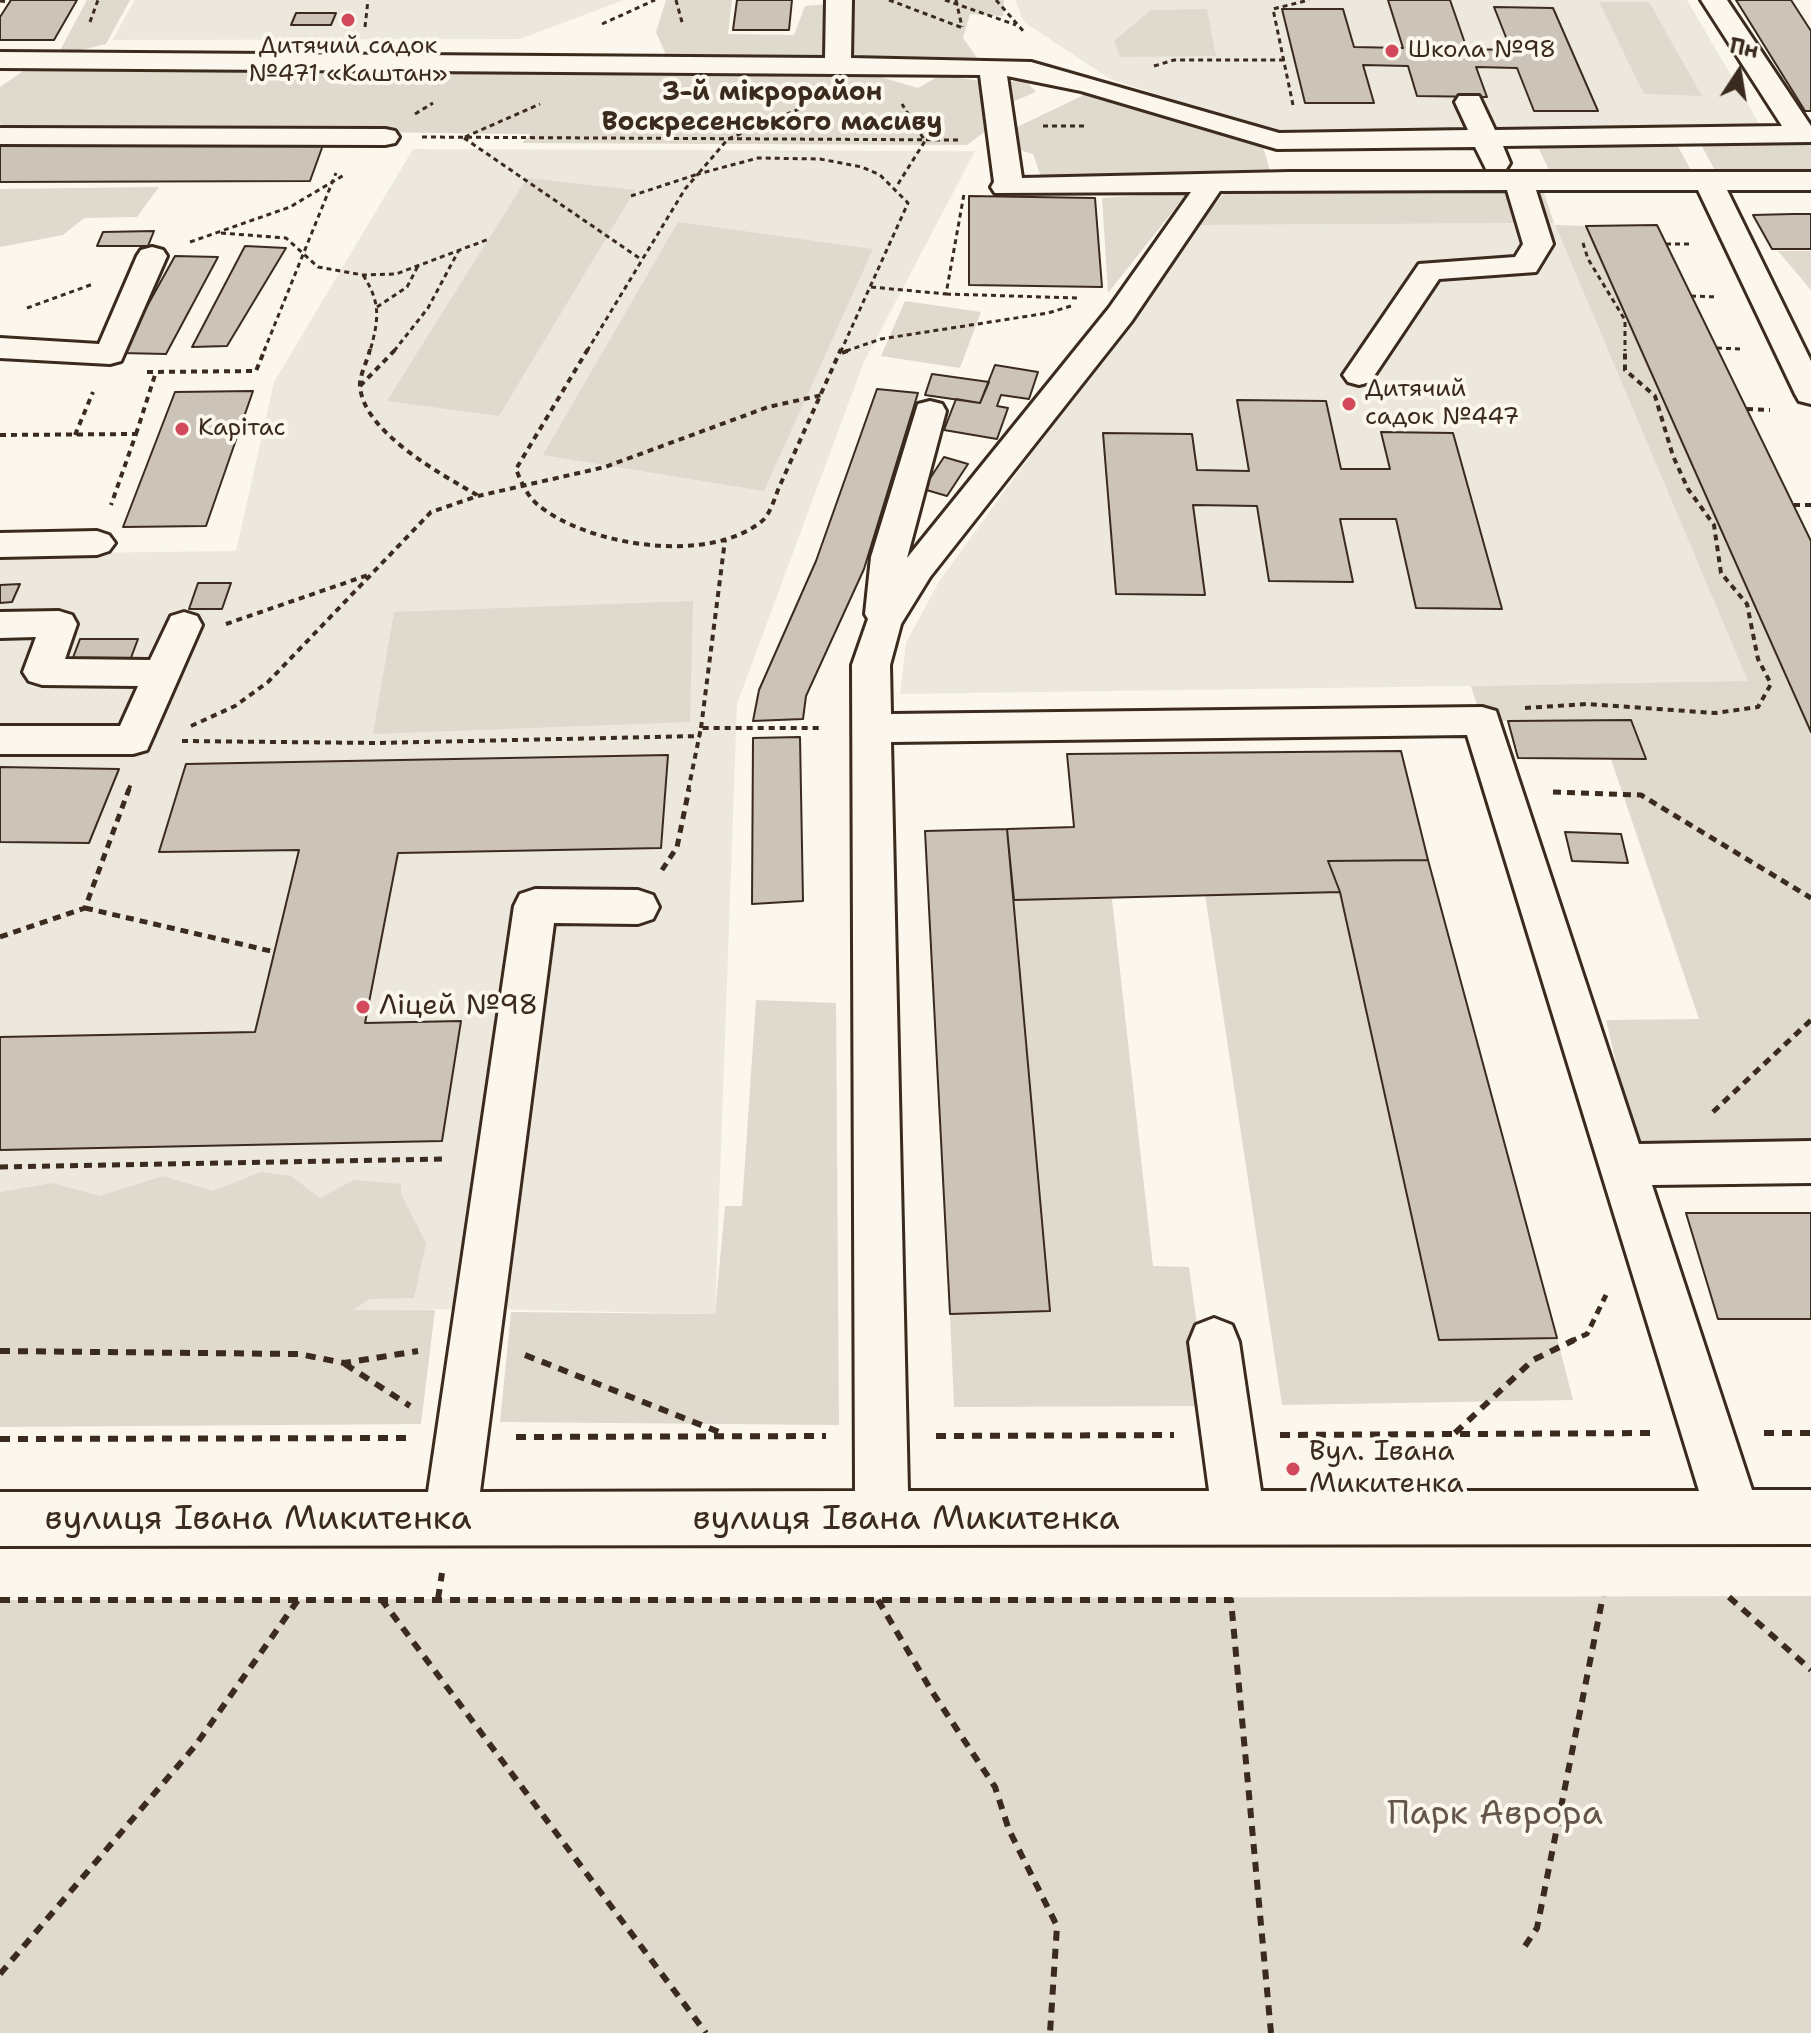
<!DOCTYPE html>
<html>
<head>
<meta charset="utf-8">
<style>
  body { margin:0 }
  #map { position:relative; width:1811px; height:2033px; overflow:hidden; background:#fbf7ec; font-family:"Shantell Sans",sans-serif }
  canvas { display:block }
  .north { position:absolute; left:1699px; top:32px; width:80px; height:80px; -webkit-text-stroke:6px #fbf7ec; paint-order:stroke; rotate:12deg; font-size:22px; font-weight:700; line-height:32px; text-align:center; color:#3b2a1e }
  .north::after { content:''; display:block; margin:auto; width:28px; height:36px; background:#3b2a1e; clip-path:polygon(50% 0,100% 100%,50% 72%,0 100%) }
</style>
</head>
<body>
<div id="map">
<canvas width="1811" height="2033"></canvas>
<div class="north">Пн</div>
</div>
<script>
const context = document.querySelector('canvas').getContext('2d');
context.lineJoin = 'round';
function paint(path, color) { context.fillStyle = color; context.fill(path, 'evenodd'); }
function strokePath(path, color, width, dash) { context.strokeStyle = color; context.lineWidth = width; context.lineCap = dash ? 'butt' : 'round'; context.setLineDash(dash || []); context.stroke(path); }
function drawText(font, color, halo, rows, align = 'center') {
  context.font = font + ' "Shantell Sans",sans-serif'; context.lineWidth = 8; context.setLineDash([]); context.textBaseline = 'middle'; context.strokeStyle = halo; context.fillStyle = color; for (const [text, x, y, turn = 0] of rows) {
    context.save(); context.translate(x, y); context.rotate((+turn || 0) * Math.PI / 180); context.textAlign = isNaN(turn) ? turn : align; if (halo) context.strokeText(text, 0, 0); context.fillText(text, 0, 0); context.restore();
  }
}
paint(new Path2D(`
  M135 0H624L520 39 112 40Z
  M1015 0H1687L1763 130 1278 133 1110 79 1024 22Z
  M413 149 975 151 863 364 737 704 715 1314 479 1309 0 1313V554L236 551 274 382Z
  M1554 223 1749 682 900 694 906 643 938 583 1197 225Z`), '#ede8dd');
paint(new Path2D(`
  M87 0H130L106 44 57 56Z
  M666 0H732L728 34 794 35 805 6 830 4V57L666 55 656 32Z
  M849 0H1004L1003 16 970 14 963 38 978 59 849 58Z
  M1599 2H1649L1702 96 1644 94Z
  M1207 9 1216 56 1120 57 1114 41 1151 10Z
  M32 65 360 68 403 72 652 69 870 74 918 88 941 75 987 82 1026 81 1036 92 1007 104 987 130 967 145 522 143 531 134 12 128 0 124V87Z
  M1090 92 1262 143 1271 175 1042 180 1033 154 988 141Z
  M1811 140V174H1717L1699 141Z
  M1675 141 1693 174 1552 176 1536 143Z
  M527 178 635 190 499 416 387 401Z
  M159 187 137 217 84 218 63 235 0 247V189Z
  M1542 187 1554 223 1197 225 1228 189Z
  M1188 192 1108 293 1102 198Z
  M678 222 873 249 764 491 543 455Z
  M1555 225 1586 226 1811 732V1141L1635 1143 1606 1020 1699 1019 1611 759 1646 758 1631 720 1482 721 1471 686 1748 681Z
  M1778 251H1811V290Z
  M905 301 981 312 960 368 881 356Z
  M693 601 690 722 373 734 394 612Z
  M1340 892 1439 1340 1557 1338 1573 1400 1282 1405 1205 894Z
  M1112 899 1153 1266 1189 1267 1208 1406 954 1407 950 1314 1050 1311 1014 900Z
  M756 1000 836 1003 839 1425 500 1422 511 1312 715 1314 725 1206H742Z
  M261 1172 291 1176 320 1198 354 1180 401 1184V1194L426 1243 414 1298 369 1299 354 1310H435L421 1424 0 1427V1192L52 1183 100 1196 163 1176 213 1191Z
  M1811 1596V2033H0V1600Z`), '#dfd9ce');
const building = new Path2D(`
  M11 0H77L54 40H0V17Z
  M737 0H792L789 30H733Z
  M1388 0H1450L1467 49 1511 50 1494 7 1553 8 1598 111H1534L1517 68 1476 67 1487 97 1417 96 1408 66 1363 65 1374 103H1305L1282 9H1343L1354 47 1403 48Z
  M1736 0H1791L1811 31V111H1805Z
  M296 13H336L331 25H291Z
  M0 145H323L310 181 0 182Z
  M969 196 1095 198 1102 287 969 285Z
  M1793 214H1811V249H1772L1753 215Z
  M1657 225 1811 541V732L1586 226Z
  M154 231 148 246H97L103 232Z
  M245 246 286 248 227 346 192 347Z
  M175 256 218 257 166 354 121 353Z
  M995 365 1038 372 1029 399 1001 395 997 406 1008 408 997 439 944 430 956 399 980 403Z
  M932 374 989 382 980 403 925 395Z
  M877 389 918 393 864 569 806 696 803 719 753 721 759 690 816 561Z
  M253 391 206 526 123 527 175 392Z
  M1237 400 1326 401 1341 469H1390L1381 432 1453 433 1502 609 1416 608 1396 519H1340L1353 582 1269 581 1257 506 1193 505 1205 595 1116 594 1103 433 1192 434 1197 470 1249 471Z
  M944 457 968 464 947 496 923 489Z
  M198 583H231L222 609H189Z
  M20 584 12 602 0 603V585Z
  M80 639H138L129 663H71Z
  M1631 720 1646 759 1518 758 1508 721Z
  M800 737 803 901 752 904 753 738Z
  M1401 751 1428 860 1328 861 1340 892 1014 900 1007 829 1074 827 1067 754Z
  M668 755 661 848 398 853 365 1023 461 1021 442 1141 0 1150V1037L255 1032 299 850 159 852 186 764Z
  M0 767 119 769 89 843 0 842Z
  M1007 829 1050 1311 950 1314 925 831Z
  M1565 832 1621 834 1628 863 1572 861Z
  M1428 860 1557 1338 1439 1340 1340 892 1328 861Z
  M1686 1213H1811V1319H1718Z`);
paint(building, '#ccc4b9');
strokePath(building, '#3b2a1e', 2);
const minor = new Path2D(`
  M826 0H852L851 58 1031 62 1279 133 1468 130 1455 102 1459 96H1479L1495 130 1782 126 1701 0H1727L1811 126V142L1503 146 1510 163 1506 169H1486L1475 147 1277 149 1081 91 1007 76 1022 178 1289 172H1811V190H1727L1811 361V404L1799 401 1795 394 1698 190H1536L1553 244 1536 272 1439 279 1370 382 1359 385 1348 382 1343 375 1419 264 1515 257 1523 244 1507 190 1220 191 1131 322 930 577 901 624 890 665 891 714 1482 707 1496 711 1639 1144 1811 1141V1183L1652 1185 1752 1490H1811V1544L0 1546V1492H428L514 906 520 894 535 889 638 890 653 895 659 907 653 919 638 924 554 923 480 1492 855 1491 852 665 868 619 865 614 871 557 918 404 930 401 942 404 946 411 907 558 1109 308 1191 192 995 193 991 187 994 182 980 75 0 68V52L825 58ZM1467 735 1699 1491H1261L1239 1342 1232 1325 1214 1318 1196 1325 1189 1342 1209 1491H908L891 742Z
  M0 128 385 129 395 131 399 137 395 143 385 145 0 144Z
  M152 247 163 250 167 256 121 361 110 364 0 358V338L99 344 137 256 141 250Z
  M97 531 109 535 115 543 109 551 97 555 0 557V533Z
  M59 611 72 615 77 624 65 659 150 660 171 616 184 612 197 616 202 625 147 750 133 754H0V726H120L138 686 42 685 29 681 23 672 36 637 0 638V612Z`);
strokePath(minor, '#3b2a1e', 6);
strokePath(new Path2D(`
  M676 0 683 26
  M889 0 963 28
  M945 0 1016 25
  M956 0 962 27
  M996 0 1024 32
  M0 1 10 2
  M90 22 98 0
  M602 24 655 0
  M365 27 368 0
  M1154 66 1174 60H1284
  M1293 105 1273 9 1309 0
  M415 114 433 103
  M1043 126H1085
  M422 137 960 140
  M465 137 540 104
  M464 138 642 260
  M898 184 925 141 902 104
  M631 196 698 174 728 139 806 106
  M221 233 286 238 318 267 363 275 396 274 489 239
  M190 242 290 207 344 175
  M1583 243 1588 259 1625 320V351
  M1666 244H1693
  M363 275C381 303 379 319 370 351
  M871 287 946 294 964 194
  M946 294 1077 298
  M1691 296 1718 297
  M377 307 407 287 418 266
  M27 308 93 284
  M1717 348 1740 349
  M264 351 336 173
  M394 351 428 308 459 250
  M587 351 685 189 698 174 758 158 820 159 862 167 880 175 908 203 841 351
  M846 351 881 339 1048 313 1071 306`), '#3b2a1e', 3, [5, 4]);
strokePath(new Path2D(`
  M370 349C368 360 359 376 360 386 363 432 441 474 477 495
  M588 349 516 469C521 482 527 496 538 505 588 546 709 565 762 521 771 514 776 493 781 483 801 438 821 394 841 349
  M842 353 852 349
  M147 372 256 371 265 349
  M360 386 396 349
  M1747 409 1770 410
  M136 434 156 372
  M0 435 136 434 111 505
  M75 435 93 392
  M1794 505H1811
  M226 624 368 575
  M1525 708 1587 704 1715 713 1758 707 1771 684 1758 659 1747 604 1721 573 1714 525 1688 489 1673 456 1655 396 1625 370V349
  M191 726 235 706 268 682 431 512 478 496 605 467 768 407 822 395
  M701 728 725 540
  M182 741 377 743 700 736
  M128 791 131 784
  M688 791 701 728H823`), '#3b2a1e', 4, [6, 5]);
strokePath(new Path2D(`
  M1553 792 1641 795 1811 898
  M662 870 677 847 689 789
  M85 908 275 952
  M0 937 85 908 129 789
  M1713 1112 1811 1020
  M0 1167 447 1159
  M1569 1342 1587 1334 1606 1295`), '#3b2a1e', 5, [8, 6]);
strokePath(new Path2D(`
  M0 1351 299 1354 344 1363 418 1351
  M525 1355 724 1434
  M345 1364 410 1406
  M1455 1433 1533 1360 1574 1340
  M1764 1433H1811
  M1280 1435 1650 1433
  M936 1436 1174 1435
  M516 1437 826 1436
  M0 1439 406 1438
  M1729 1597 1811 1670
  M381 1599 706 2033
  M438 1599 442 1573
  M0 1600H1231L1271 2033
  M878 1600 931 1690 995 1787 1009 1830 1057 1926 1050 2033
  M1525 1946 1537 1928 1603 1596
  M0 1974 195 1746 298 1600`), '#3b2a1e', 6, [10, 8]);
paint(minor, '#fbf7ec');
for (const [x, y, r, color] of [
  [348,20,8,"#d1495b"],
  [1392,51,8,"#d1495b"],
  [1349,404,8,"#d1495b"],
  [182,429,8,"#d1495b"],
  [363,1007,8,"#d1495b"],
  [1293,1469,8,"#d1495b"]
]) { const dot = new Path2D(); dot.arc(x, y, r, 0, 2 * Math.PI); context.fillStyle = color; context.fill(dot); strokePath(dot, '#fbf7ec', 3); }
drawText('24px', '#3b2a1e', '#fbf7ec', [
  ["Дитячий садок",348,47,"center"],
  ["№471 «Каштан»",348,75,"center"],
  ["Школа №98",1408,51],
  ["Дитячий",1365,390],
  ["садок №447",1365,418],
  ["Карітас",198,429]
], 'left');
drawText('bold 26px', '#3b2a1e', '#fbf7ec', [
  ["3-й мікрорайон",772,93],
  ["Воскресенського масиву",772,123]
]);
drawText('28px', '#3b2a1e', '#fbf7ec', [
  ["Ліцей №98",379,1007],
  ["Вул. Івана",1309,1453],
  ["Микитенка",1309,1485]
], 'left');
drawText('34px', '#3b2a1e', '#fbf7ec', [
  ["вулиця Івана Микитенка",258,1520],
  ["вулиця Івана Микитенка",906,1520]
]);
drawText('34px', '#64564a', '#fbf7ec', [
  ["Парк Аврора",1495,1815]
]);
</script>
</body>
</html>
